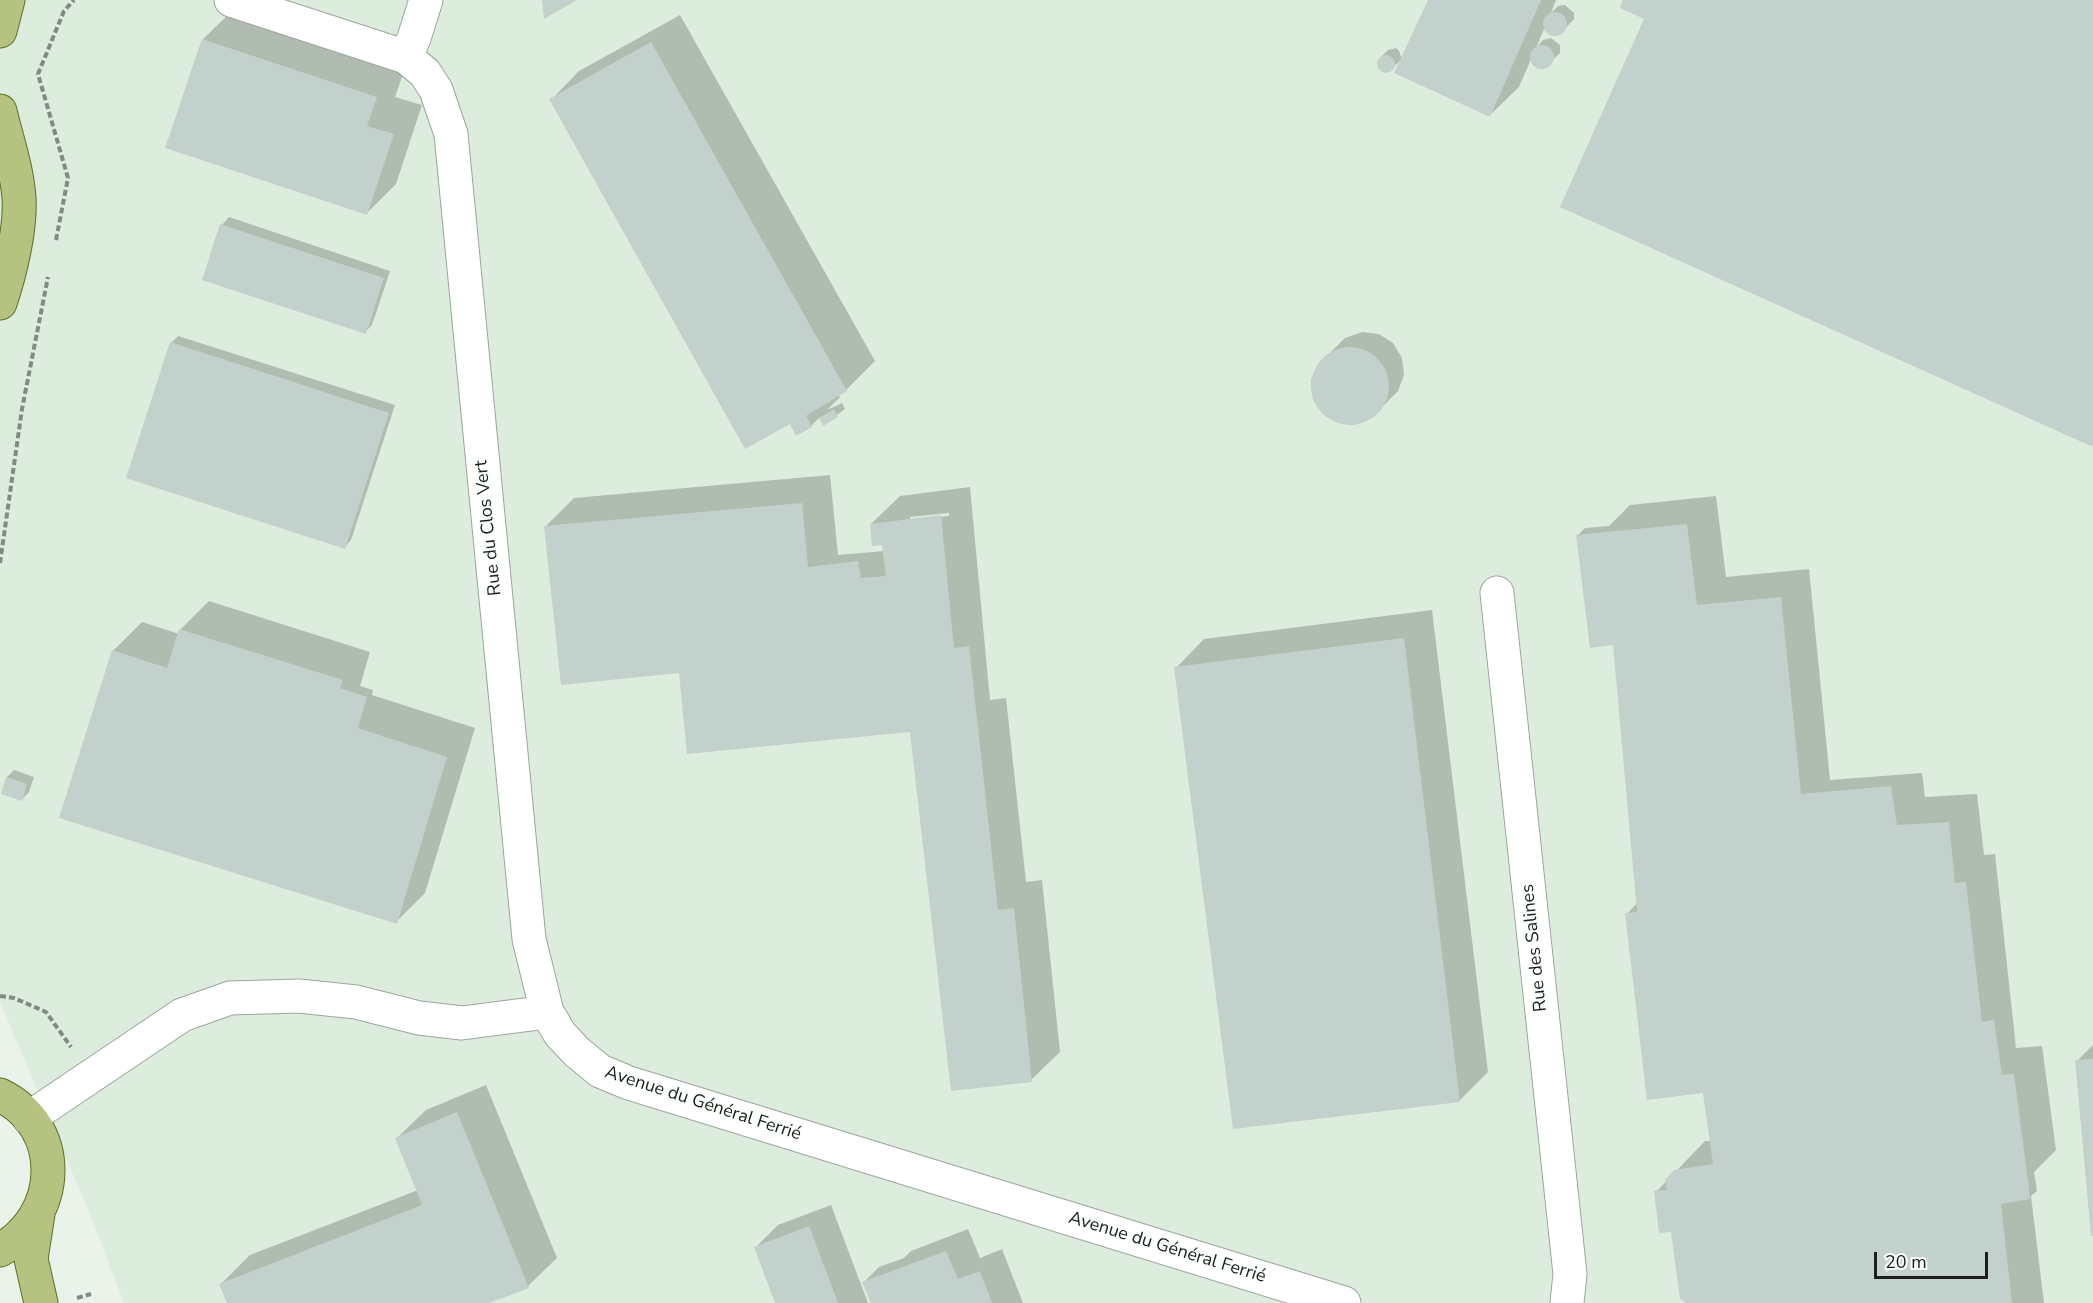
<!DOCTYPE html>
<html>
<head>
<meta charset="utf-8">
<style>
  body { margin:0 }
  #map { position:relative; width:2093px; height:1303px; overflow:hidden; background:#eaf3ea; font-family:"Nunito Sans",sans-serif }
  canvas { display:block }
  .scale { position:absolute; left:1874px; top:1252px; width:114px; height:27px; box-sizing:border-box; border:3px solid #1b1e1b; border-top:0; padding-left:8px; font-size:18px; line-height:21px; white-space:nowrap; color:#1b1e1b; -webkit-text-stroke:4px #fbfffb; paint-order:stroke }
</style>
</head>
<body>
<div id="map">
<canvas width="2093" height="1303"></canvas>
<div class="scale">20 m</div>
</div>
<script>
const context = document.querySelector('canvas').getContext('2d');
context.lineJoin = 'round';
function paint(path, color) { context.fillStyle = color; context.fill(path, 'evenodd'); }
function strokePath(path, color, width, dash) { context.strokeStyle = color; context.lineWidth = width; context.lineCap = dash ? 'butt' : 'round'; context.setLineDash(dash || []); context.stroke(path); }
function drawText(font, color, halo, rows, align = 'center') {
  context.font = font + ' "Nunito Sans",sans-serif'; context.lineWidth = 4.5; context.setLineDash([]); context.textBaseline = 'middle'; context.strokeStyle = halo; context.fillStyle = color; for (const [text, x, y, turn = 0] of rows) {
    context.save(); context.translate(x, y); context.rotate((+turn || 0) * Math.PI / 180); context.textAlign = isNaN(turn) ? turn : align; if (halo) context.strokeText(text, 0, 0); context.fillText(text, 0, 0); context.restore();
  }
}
paint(new Path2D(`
  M0 0H2093V1303H124L89 1212 0 1002Z`), '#dcecdd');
paint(new Path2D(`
  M1429 0H1556L1551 13 1558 6 1565 5 1574 13V19L1562 32 1557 35 1550 34 1544 29 1536 48 1543 40 1551 38 1560 45V53L1546 66 1539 67 1532 63V57L1519 87 1490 115Z
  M232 11 405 68 395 97 422 105 396 184 367 213 203 39Z
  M680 15 875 361 846 390 838 394 840 397 827 410 842 403 845 409 824 424 820 417 811 426 790 422 551 100 579 71Z
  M1396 48 1399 51 1402 59 1391 69 1384 71 1378 66 1381 57 1388 50Z
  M229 217 390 271 372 325 365 332 222 225Z
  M1362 332 1379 334 1393 343 1402 358 1404 375 1398 391 1370 419 1353 425 1337 422 1322 413 1313 398 1311 381 1317 366 1345 338Z
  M178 336 395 405 351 540 344 548 171 343Z
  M830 475 838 555 884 551 883 544 871 524 900 496 970 487 990 700 1006 698 1026 882 1042 880 1060 1052 1031 1080 912 731 680 672 545 527 574 498ZM949 513V516L910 520V517Z
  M1716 496 1726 577 1809 569 1830 780 1922 773 1925 797 1977 794 1984 855 1995 854 2016 1048 2042 1046 2056 1150 2034 1172 2037 1191 2031 1196 2044 1303H1690L1672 1230 1656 1192 1705 1141H1711L1704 1091 1627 914 1638 902 1614 644 1578 535 1585 528 1609 526 1630 505Z
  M209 601 370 652 360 686 373 690 372 695 475 728 425 893 396 922 113 651 142 622 179 634 180 630Z
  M1432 610 1488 1072 1459 1101 1176 668 1204 639Z
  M14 770 34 777 29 792 22 799 7 777Z
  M2093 1045V1237L2077 1061Z
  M486 1085 557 1258 528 1286 485 1303H229L221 1284 250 1255 418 1190 397 1138 426 1110Z
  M831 1205 868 1303H777L756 1247 778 1225Z
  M968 1229 980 1258 1002 1249 1023 1303H873L864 1282 879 1267 904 1258 911 1251Z`), '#0003');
paint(new Path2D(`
  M542 0H577L544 19Z
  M1428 0H1541L1490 117 1394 73Z
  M1623 0H2093V447L1560 207 1644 19 1620 8Z
  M1543 24a12 12 0 1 1 24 0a12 12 0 1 1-24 0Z
  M202 39 377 97 367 126 394 134 367 215 165 148Z
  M651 42 847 391 806 416 812 427 796 436 790 424 745 449 549 99Z
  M1530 57a12 12 0 1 1 24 0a12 12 0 1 1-24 0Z
  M1377 64a9 9 0 1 1 18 0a9 9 0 1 1-18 0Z
  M220 224 384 278 366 334 202 280Z
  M170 342 389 413 345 549 126 478Z
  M1311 386a39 39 0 1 1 78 0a39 39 0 1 1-78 0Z
  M834 409 838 417 823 426 819 418Z
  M802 503 808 567 858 561 861 578 886 576 882 545 872 546 870 524 941 515 954 648 969 646 998 910 1014 908 1032 1082 951 1091 910 732 687 754 679 673 561 685 544 526Z
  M1687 524 1697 605 1781 597 1801 794 1891 786 1897 825 1949 822 1955 883 1966 882 1982 1022 1994 1020 2002 1075 2014 1074 2028 1181 2030 1199 2001 1204 2012 1303H1687L1680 1299 1671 1232 1659 1233 1654 1191 1667 1190 1665 1180 1674 1170 1713 1164 1703 1093 1647 1100 1625 913 1637 912 1613 645 1590 648 1576 535Z
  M179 629 343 680 340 688 367 697 358 728 447 757 397 924 59 818 112 650 167 668Z
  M1404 638 1460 1102 1233 1129 1174 667Z
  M6 777 27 784 22 801 1 794Z
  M2093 1059V1236H2091L2075 1060Z
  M457 1112 529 1288 489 1303H227L219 1284 422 1205 395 1138Z
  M809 1226 838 1303H775L754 1247Z
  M946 1251 958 1279 980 1271 992 1303H871L862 1282Z`), '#c3d1cc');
const minor = new Path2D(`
  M231 0 406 57 425 73 436 90 451 134 529 939 547 1012 560 1034 577 1052 600 1071 629 1083 1344 1303
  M406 57 414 38 426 0
  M1497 593 1570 1274 1567 1303
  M29 1118 182 1015 230 998 299 996 356 1002 419 1018 462 1023 547 1012`);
const major = new Path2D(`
  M0 31 8 0
  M0 111C7 140 17 169 19 198 21 228 10 274 0 303
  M0 1095C66 1127 62 1216 0 1250
  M38 1214 31 1259 41 1303`);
strokePath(minor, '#9da69d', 35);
strokePath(major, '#5f6e26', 35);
strokePath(new Path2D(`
  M56 240 68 178 38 74 64 11 74 0
  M0 563 22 409 48 277
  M0 996 14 998 46 1012 71 1047
  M77 1298 91 1294`), '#838983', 4, [6, 3]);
strokePath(minor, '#fff', 33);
strokePath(major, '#b5c280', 33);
drawText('18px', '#1b1e1b', '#fbfffb', [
  ["Rue du Clos Vert",489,528,-96],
  ["Rue des Salines",1535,948,-96],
  ["Avenue du Général Ferrié",703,1104,18],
  ["Avenue du Général Ferrié",1167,1248,17]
]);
</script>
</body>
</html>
